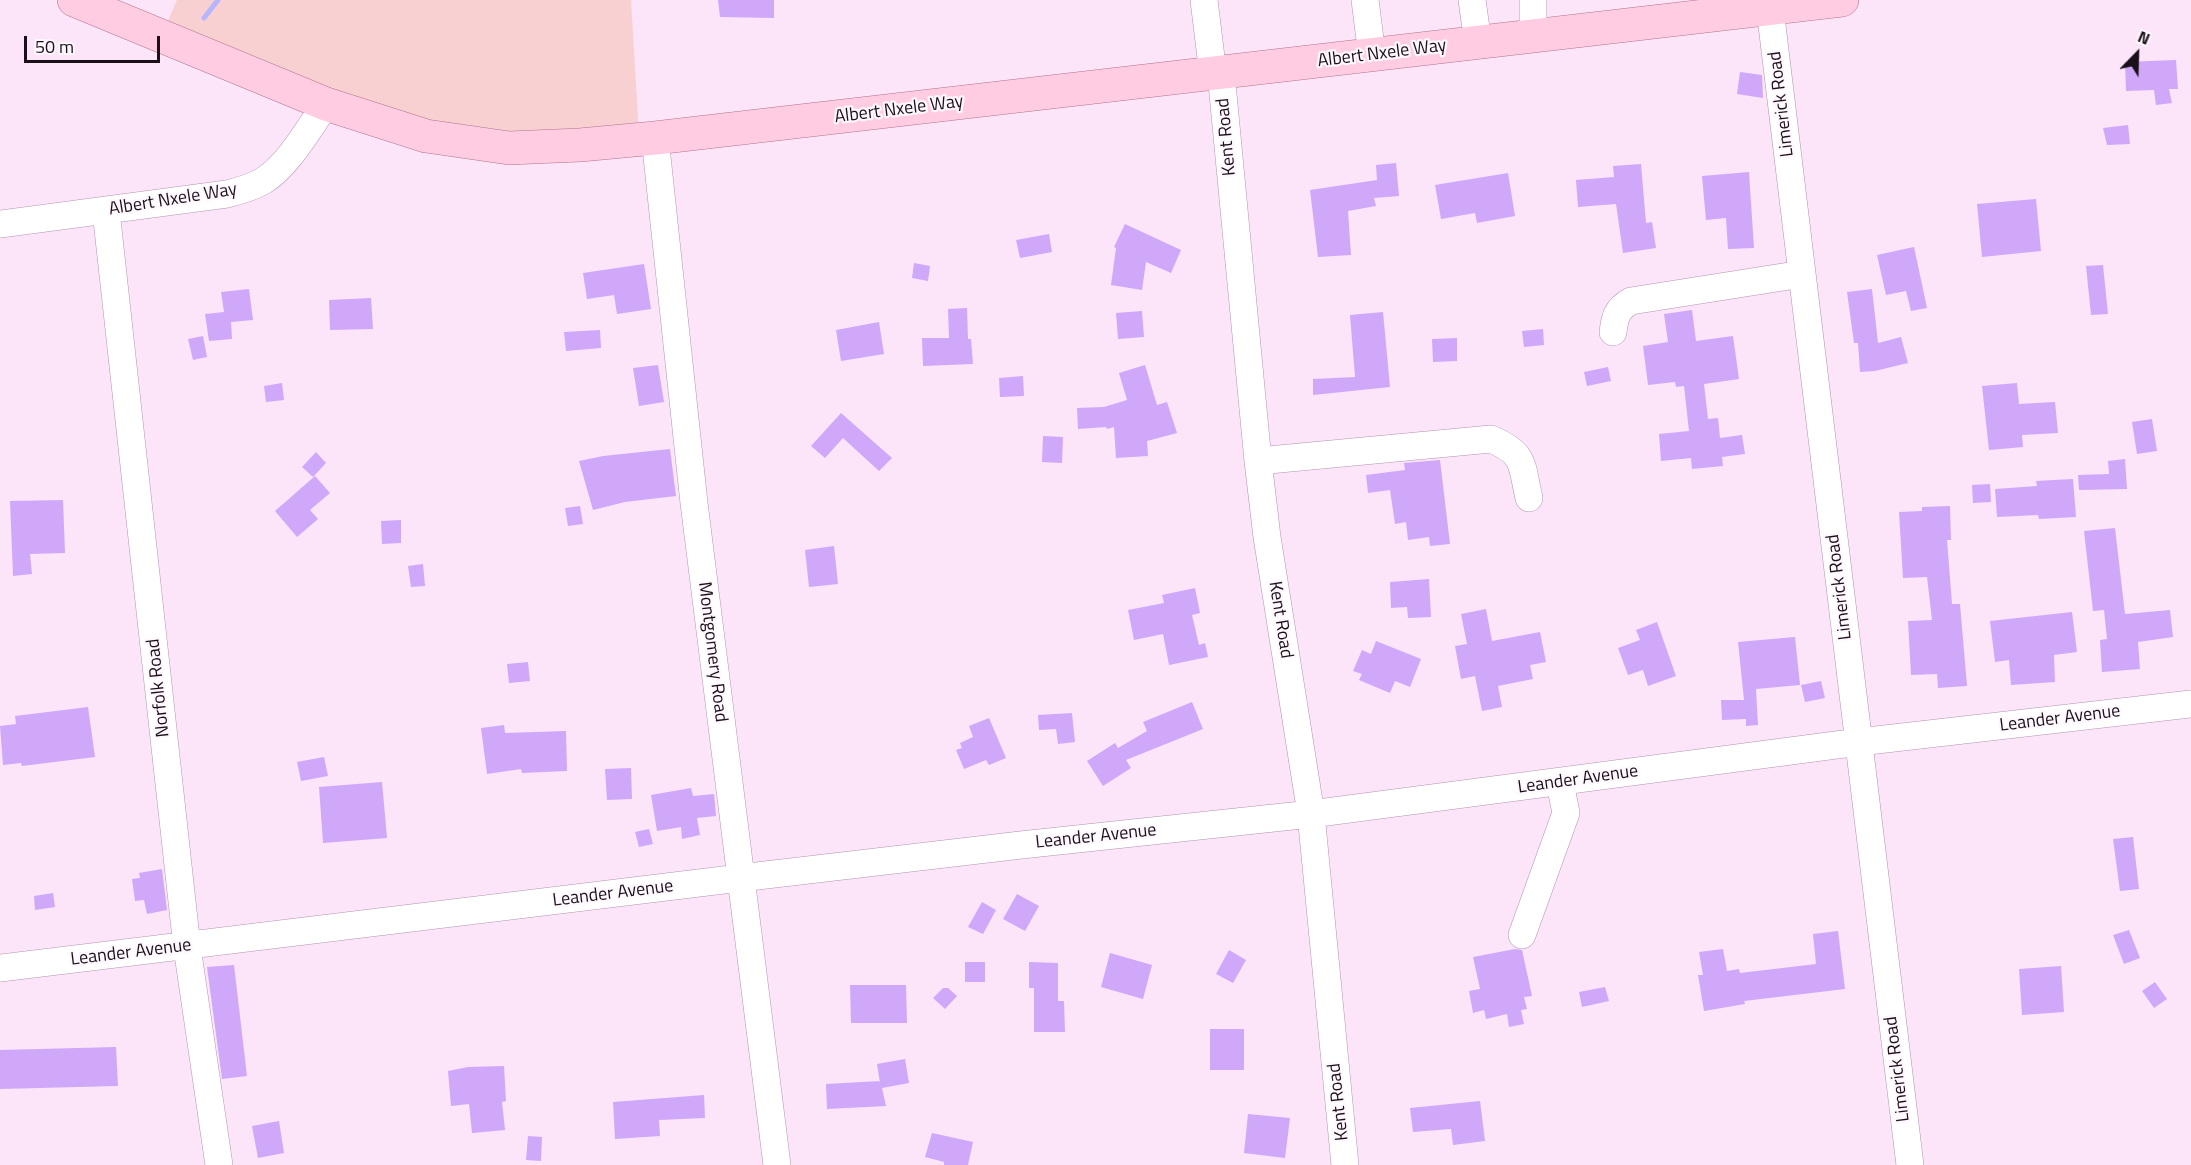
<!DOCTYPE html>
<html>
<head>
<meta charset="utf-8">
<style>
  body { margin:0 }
  #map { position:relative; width:2191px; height:1165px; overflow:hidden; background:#fce4f9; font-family:"Titillium Web",sans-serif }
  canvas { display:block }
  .north { position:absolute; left:2107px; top:24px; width:60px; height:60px; -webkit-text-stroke:4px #fef7fd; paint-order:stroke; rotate:23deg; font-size:16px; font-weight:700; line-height:24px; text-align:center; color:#1a1019 }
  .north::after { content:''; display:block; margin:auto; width:21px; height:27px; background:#1a1019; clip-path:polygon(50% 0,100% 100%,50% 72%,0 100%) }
  .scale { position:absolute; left:24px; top:36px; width:136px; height:27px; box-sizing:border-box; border:3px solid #1a1019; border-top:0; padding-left:8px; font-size:18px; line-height:21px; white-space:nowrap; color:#1a1019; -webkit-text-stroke:4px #fef7fd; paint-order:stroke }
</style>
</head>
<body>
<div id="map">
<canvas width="2191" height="1165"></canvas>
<div class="north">N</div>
<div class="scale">50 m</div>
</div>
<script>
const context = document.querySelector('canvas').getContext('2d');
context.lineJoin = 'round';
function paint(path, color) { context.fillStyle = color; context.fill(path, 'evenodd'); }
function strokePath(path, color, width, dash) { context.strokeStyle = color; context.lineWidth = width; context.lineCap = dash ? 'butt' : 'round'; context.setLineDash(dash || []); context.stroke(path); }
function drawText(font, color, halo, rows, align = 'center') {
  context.font = font + ' "Titillium Web",sans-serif'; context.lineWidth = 4.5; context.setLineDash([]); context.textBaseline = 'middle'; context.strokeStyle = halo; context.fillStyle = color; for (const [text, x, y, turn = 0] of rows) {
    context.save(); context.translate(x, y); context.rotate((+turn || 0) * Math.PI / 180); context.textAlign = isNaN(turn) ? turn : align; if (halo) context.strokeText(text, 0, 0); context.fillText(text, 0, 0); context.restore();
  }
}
paint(new Path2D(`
  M177 0H631L639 135 579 140 426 129 164 30Z`), '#f8d0d1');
strokePath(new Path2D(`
  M204 18 218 0`), '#b5b7fc', 5);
paint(new Path2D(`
  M718 0H774V18L720 17Z
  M2176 60 2178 89H2169L2172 103 2156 105 2154 90 2126 91 2125 62Z
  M1740 72 1762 75 1763 98 1737 94Z
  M2128 125 2130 144 2107 145 2103 128Z
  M1396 163 1399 196 1374 198 1376 206 1348 211 1351 255 1318 257 1310 190 1377 180 1376 165Z
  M1641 164 1646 223 1652 222 1656 248 1623 253 1616 204 1578 207 1576 180 1614 177 1613 166Z
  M1749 172 1754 248 1728 249 1726 218 1706 220 1702 176Z
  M1508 173 1515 216 1477 223 1475 213 1441 219 1435 185Z
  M2036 199 2041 251 1982 257 1977 204Z
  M1125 224 1181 250 1171 273 1146 262 1142 290 1111 285 1116 248 1114 247Z
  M1049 234 1052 252 1020 258 1016 240Z
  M1914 247 1927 308 1911 311 1906 291 1886 295 1877 255Z
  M914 263 930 266 928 281 912 278Z
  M644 264 651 309 617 314 614 295 587 299 583 273Z
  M2103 265 2108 314 2091 315 2086 266Z
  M249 289 253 320 231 322 232 339 209 341 205 314 224 312 221 292Z
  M1872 289 1878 343 1901 337 1908 363 1875 371 1860 372 1858 343H1854L1847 292Z
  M371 298 373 329 330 330 329 300Z
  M967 308 968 339H971L973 364 923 366 922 338H949L948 309Z
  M1692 310 1696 341 1733 336 1739 379 1704 384 1708 419 1718 418 1720 438 1742 435 1745 454 1722 457 1723 466 1692 469 1691 458 1661 461 1659 434 1689 431 1684 386 1676 387 1675 382 1648 385 1643 346 1668 342 1664 314Z
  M1142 311 1144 337 1118 339 1116 313Z
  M1383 312 1390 387 1313 395V379L1355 377 1350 315Z
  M879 322 884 354 841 361 836 330Z
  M1543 329 1544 345 1524 347 1522 331Z
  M600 330 601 348 566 351 564 332Z
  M203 336 207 357 193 360 188 339Z
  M1457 338V361L1433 362 1432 339Z
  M658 365 664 402 639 406 633 368Z
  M1145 365 1157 405 1167 402 1177 433 1147 441 1148 456 1116 458 1114 427 1107 429 1106 427 1078 429 1077 408 1104 407 1127 400 1119 373Z
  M1608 367 1611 381 1587 386 1584 372Z
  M1023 376 1024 396 1000 397 999 378Z
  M282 383 284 400 266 402 264 386Z
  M2017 383 2019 404 2055 402 2058 433 2022 435 2023 447 1989 450 1982 386Z
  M841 413 892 458 879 471 843 438 825 458 811 446Z
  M2152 419 2157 451 2137 454 2132 422Z
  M1043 436 1063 437 1062 463 1042 462Z
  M670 449 676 496 625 502 593 510 579 461 603 456Z
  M316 452 326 463 313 477 302 467Z
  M2125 459 2127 489 2079 490 2078 475 2109 474 2108 461Z
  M1440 460 1450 544 1430 546 1429 537 1408 540 1406 522 1395 524 1390 490 1368 493 1366 475 1405 470 1404 463Z
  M315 476 330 493 310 510 318 519 297 537 275 511Z
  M2073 479 2076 517 2039 519 2038 515 1997 517 1995 489 2037 486 2036 481Z
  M1990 484 1991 502 1973 503 1972 485Z
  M63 500 65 553 30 554 32 574 13 576 10 501Z
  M580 506 583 524 568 526 565 508Z
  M1950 506 1951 540H1947L1952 604H1960L1967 686 1938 688 1937 674 1911 675 1908 621 1932 620 1927 577 1903 578 1899 512 1922 511V507Z
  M401 520V543L382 544 381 521Z
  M2115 528 2125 614 2170 610 2173 637 2138 642 2140 669 2102 672 2100 640 2107 639 2104 610 2093 611 2084 531Z
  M834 546 838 584 809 587 805 550Z
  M423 564 425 586 411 587 408 566Z
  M1429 579 1431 617 1408 618 1407 607 1391 608 1390 582Z
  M1195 588 1200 613 1192 615 1199 645 1205 643 1208 657 1169 665 1163 634 1134 640 1128 610 1164 603 1162 595Z
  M1486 609 1492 641 1540 632 1546 662 1530 665 1533 679 1498 686 1502 707 1482 711 1475 676 1461 679 1455 646 1467 644 1461 614Z
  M2072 612 2077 652 2054 655 2055 682 2011 685 2009 660 1995 662 1990 621Z
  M1657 622 1676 676 1648 686 1643 670 1628 675 1618 648 1640 640 1636 630Z
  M1795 637 1800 685 1756 689 1758 725 1746 726V719L1722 720 1721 700H1744L1738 642Z
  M1376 641 1421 659 1410 687 1395 681 1390 693 1359 680 1362 674 1353 671 1362 650 1371 654Z
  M528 662 530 681 509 683 507 664Z
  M1821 681 1825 698 1805 702 1801 685Z
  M1192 702 1203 729 1126 760 1131 768 1103 786 1087 761 1115 743 1118 748 1147 731 1143 722Z
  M88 707 95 757 22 766 21 763 3 765 0 726 16 724 15 716Z
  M1072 713 1075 742 1058 744 1056 729 1039 730 1038 715Z
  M989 718 1006 758 989 765 986 760 964 769 956 750 962 748 960 743 973 737 969 726Z
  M504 725 505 733 566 731 567 771 522 773 521 769 487 774 481 728Z
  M324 757 328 776 301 781 297 762Z
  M631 768 632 799 607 800 605 769Z
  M382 782 387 838 323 843 319 787Z
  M691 788 693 796 714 794 716 816 697 818 700 835 682 839 681 827 657 831 651 795Z
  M649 829 653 844 639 847 635 832Z
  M2133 837 2139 889 2120 891 2113 839Z
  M162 869 167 910 147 914 144 900 135 901 132 879 140 878 139 873Z
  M53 893 55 907 35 910 34 896Z
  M1017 894 1039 906 1025 931 1003 919Z
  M982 902 996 910 983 934 968 927Z
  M2129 930 2140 958 2124 964 2113 935Z
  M1838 931 1845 989 1744 1001 1745 1004 1704 1011 1698 975H1703L1699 952 1723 949 1727 971 1739 969 1740 973 1816 964 1813 934Z
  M1515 949 1522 950 1532 996 1524 997 1527 1009 1521 1010 1524 1024 1509 1027 1507 1014 1486 1019 1484 1010 1473 1013 1469 991 1480 989 1473 957Z
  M1229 950 1246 960 1233 983 1216 974Z
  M1110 953 1152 965 1143 999 1101 987Z
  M965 962H985V982H965Z
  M1029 962 1058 963V1001H1064L1065 1032H1034V988H1029Z
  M234 965 247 1076 222 1079 207 967Z
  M2061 966 2064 1012 2022 1015 2019 969Z
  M2155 982 2167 999 2154 1008 2142 991Z
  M850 985H906L907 1023H851Z
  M1605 987 1609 1001 1582 1007 1579 992Z
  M943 988H948L957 996 945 1009 933 998Z
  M1210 1029H1244V1070H1210Z
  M116 1047 118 1086 0 1089V1050Z
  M905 1059 909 1083 882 1088 886 1106 827 1109 826 1084 880 1081V1083L877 1064Z
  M504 1066 506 1101 502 1102 505 1130 472 1133 469 1104 451 1106 448 1071 468 1067Z
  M704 1095 705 1118 659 1120 660 1136 615 1139 613 1102Z
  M1480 1101 1485 1141 1453 1145 1451 1129 1413 1132 1410 1108Z
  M1248 1114 1290 1118 1285 1158 1244 1153Z
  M279 1121 284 1153 258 1158 252 1126Z
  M932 1133 973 1142 968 1165H944V1162L925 1157Z
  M528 1136 542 1137 541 1161 526 1160Z`), '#cfa8fa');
const minor = new Path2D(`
  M1204 0 1213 74
  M1365 0 1372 55
  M1472 0 1478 43
  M1533 0V36
  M1770 9 1910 1165
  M1221 73 1258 461 1267 537 1311 814 1345 1165
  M655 138 694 503 777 1165
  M106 211 187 947 219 1165
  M0 224 227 194C239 191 251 188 263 181 288 166 309 128 326 104
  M1613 332C1615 316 1617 309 1631 301L1802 274
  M1258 461 1491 439C1526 454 1521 464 1529 498
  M1522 935 1566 813 1560 783
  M0 968 740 878 1021 845 1311 814 1859 742 2191 704`);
const major = new Path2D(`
  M74 0 326 104 426 136 509 148 580 145 655 138 1842 0`);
strokePath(minor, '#b195af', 28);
strokePath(major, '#af748e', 34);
strokePath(minor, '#fff', 27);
strokePath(major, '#ffcce1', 33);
drawText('18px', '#1a1019', '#fef7fd', [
  ["Albert Nxele Way",1382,54,-7],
  ["Limerick Road",1782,104,-97],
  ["Albert Nxele Way",899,110,-7],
  ["Kent Road",1227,137,-95],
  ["Albert Nxele Way",173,200,-9],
  ["Limerick Road",1840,587,-97],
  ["Kent Road",1280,620,81],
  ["Montgomery Road",712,652,83],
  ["Norfolk Road",159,688,-96],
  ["Leander Avenue",2060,719,-7],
  ["Leander Avenue",1578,780,-8],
  ["Leander Avenue",1096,837,-6],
  ["Leander Avenue",613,894,-7],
  ["Leander Avenue",131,953,-7],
  ["Limerick Road",1898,1069,-97],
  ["Kent Road",1339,1102,-96]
]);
</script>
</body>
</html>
